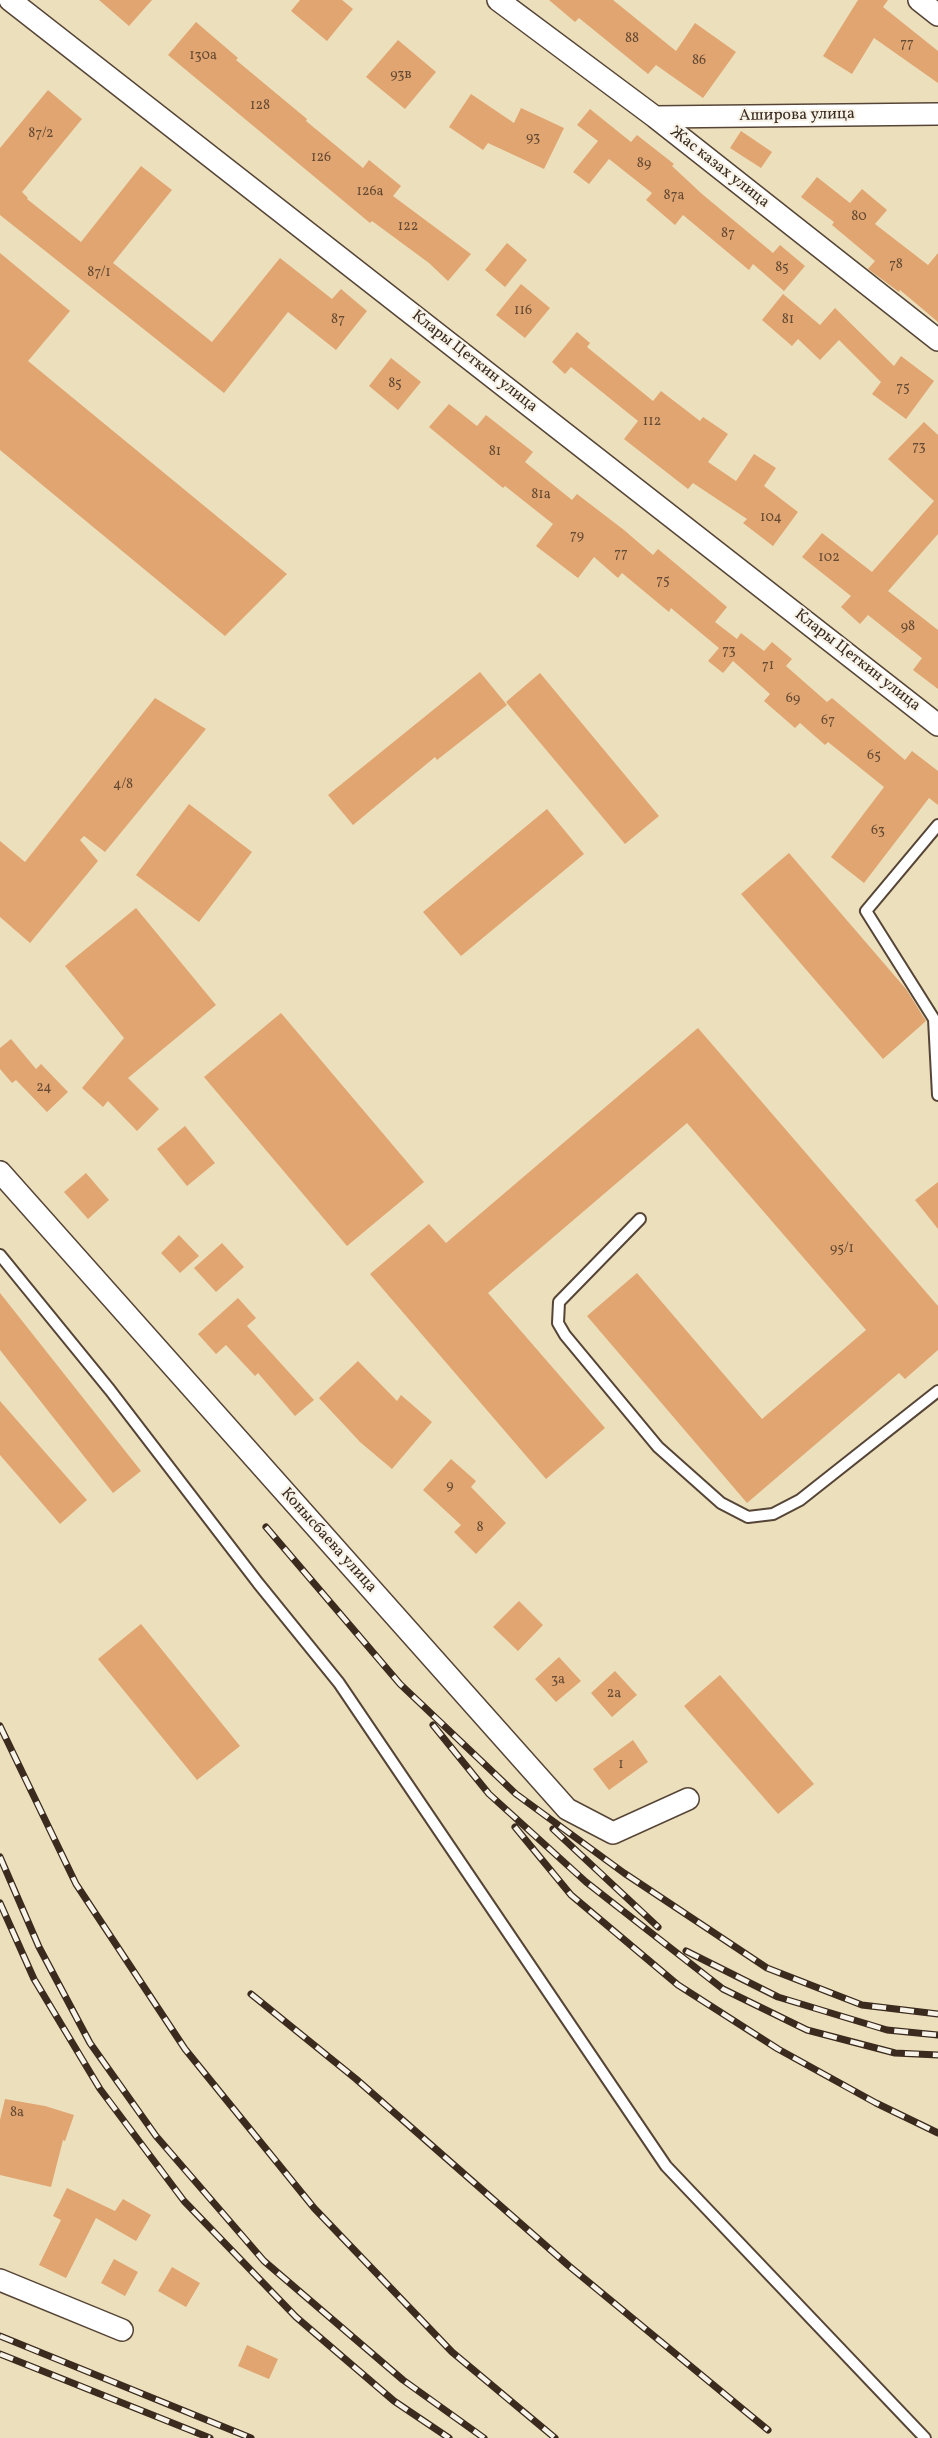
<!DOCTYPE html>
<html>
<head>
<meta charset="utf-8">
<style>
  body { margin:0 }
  canvas { display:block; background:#ecdfbc }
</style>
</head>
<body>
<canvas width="938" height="2438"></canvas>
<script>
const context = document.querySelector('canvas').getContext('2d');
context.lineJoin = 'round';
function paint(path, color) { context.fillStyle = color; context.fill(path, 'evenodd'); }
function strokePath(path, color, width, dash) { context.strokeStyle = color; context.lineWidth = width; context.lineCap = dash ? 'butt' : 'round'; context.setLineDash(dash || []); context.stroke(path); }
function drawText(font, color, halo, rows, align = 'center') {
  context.font = font + ' Vollkorn,serif'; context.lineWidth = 4.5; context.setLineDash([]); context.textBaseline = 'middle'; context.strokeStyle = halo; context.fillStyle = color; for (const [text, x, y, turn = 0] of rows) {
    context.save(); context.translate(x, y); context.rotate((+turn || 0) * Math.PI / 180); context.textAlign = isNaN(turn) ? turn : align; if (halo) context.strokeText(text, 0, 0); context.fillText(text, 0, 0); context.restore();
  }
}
paint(new Path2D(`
  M99 0H152L129 26Z
  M300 0H342L353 9 327 41 291 11Z
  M549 0H613L676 51 695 23 736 52 703 98 656 65 648 74 579 18 575 22Z
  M858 0H888L883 7 938 51V83L874 38 852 74 823 56Z
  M196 22 238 58 236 60 307 119 306 121 363 168 369 160 401 186 393 196 471 254 448 281 429 263 372 221 370 223 168 55Z
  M398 40 436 72 405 109 366 77Z
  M48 90 82 119 22 192 28 198 27 199 81 242 141 166 172 190 113 263 212 342 280 258 332 299 341 289 367 311 336 350 288 312 224 393 0 215V148Z
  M471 94 514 123 521 108 564 128 544 169 488 143 483 150 449 127Z
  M590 109 631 142 637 135 674 164 672 166 702 194 773 253 780 245 805 266 784 291 753 264 749 270 683 215 675 225 646 200 652 193 609 159 589 184 573 172 598 141 577 125Z
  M741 131 772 152 761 168 730 148Z
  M817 177 850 203 862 189 887 210 875 224 928 265 938 253V322L900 290 899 292 868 269 875 261 832 225 834 222 801 197Z
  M507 243 527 260 505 287 485 270Z
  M0 253 70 311 28 361 287 574 225 636 0 450Z
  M521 284 550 308 525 338 496 315Z
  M783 294 820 325 835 308 894 366 901 356 934 381 906 419 872 394 881 382 839 340 820 360 798 339 792 346 762 320Z
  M577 332 590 343 587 347 653 401 661 391 700 421 703 417 728 434 708 462 736 481 754 454 776 468 764 486 798 512 773 546 743 523 747 519 693 483 688 489 624 439 638 421 571 367 565 374 552 362Z
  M391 358 421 382 398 410 369 386Z
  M449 404 477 426 486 415 533 452 525 462 572 500 577 494 624 530 653 555 658 549 707 590 727 607 715 622 737 639 741 633 764 651 772 642 792 659 786 666 827 702 832 698 905 760 912 751 938 771V805L929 798 864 883 831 857 884 787 828 742 825 745 800 723 795 728 764 701 770 694 733 661 723 673 708 661 719 648 671 608 669 612 622 573 618 578 594 557 578 578 536 546 553 524 505 486 503 488 429 427Z
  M924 422 938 435V534L888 591 938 630V689L913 670 922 658 868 615 860 624 841 607 851 596 802 557 822 533 872 572 934 501 888 459Z
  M480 672 507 705 437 760 435 757 353 825 328 795Z
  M540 673 659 816 625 844 506 702Z
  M155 698 206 729 105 852 84 836 80 840 98 861 30 943 0 917V841L25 862Z
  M189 804 252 852 199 922 136 875Z
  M547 809 584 854 461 956 423 912Z
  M789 853 906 989 926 1021 883 1059 741 894Z
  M136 908 216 1005 128 1078 159 1109 137 1131 108 1101 103 1107 82 1088 124 1038 65 966Z
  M281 1013 424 1182 347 1246 204 1077Z
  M698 1028 938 1306V1350L905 1379 899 1373 747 1503 587 1316 637 1273 762 1419 866 1330 687 1123 488 1293 605 1428 546 1479 370 1274 429 1224 446 1243Z
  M11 1039 36 1069 41 1064 68 1092 47 1112 16 1080 12 1083 0 1069V1048Z
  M185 1126 215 1163 187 1186 157 1149Z
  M86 1173 109 1200 88 1219 64 1192Z
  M938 1182V1229L915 1200Z
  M179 1235 199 1256 180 1273 161 1253Z
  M222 1243 244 1267 216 1292 194 1268Z
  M0 1293 141 1471 113 1493 0 1350Z
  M238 1298 256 1318 247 1326 314 1400 295 1416 258 1373 255 1376 226 1345 216 1354 198 1334Z
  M358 1361 397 1401 401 1395 432 1422 392 1469 360 1442 319 1398Z
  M0 1401 87 1500 60 1524 0 1455Z
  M451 1459 476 1481 471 1487 506 1523 476 1554 454 1532 461 1525 423 1490Z
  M519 1601 543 1625 518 1651 493 1627Z
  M141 1624 240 1746 197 1780 98 1659Z
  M559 1657 581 1681 556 1702 535 1679Z
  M615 1671 637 1695 612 1717 591 1693Z
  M720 1675 814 1784 778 1814 684 1706Z
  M633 1740 648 1762 609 1790 593 1769Z
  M5 2099 45 2106 74 2115 65 2141 63 2140 51 2187 0 2175V2120Z
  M67 2188 115 2211 123 2199 151 2215 136 2241 96 2218 66 2278 39 2265 61 2220 53 2216Z
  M114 2259 138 2272 125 2296 101 2283Z
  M172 2267 200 2283 186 2307 158 2291Z
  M247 2345 278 2359 269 2379 238 2366Z`), '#e0a571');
const lane = new Path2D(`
  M938 825 866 911 934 1019 938 1095
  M640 1219 559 1302 558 1323 565 1335 658 1447 721 1503 748 1517 773 1514 800 1500 938 1391
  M0 1255 110 1390 258 1583 339 1683 666 2166 925 2438`);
const street = new Path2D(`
  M10 0 938 725
  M498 0 655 117 938 340
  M919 0 938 15
  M655 117 938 114
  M0 1172 567 1809 613 1833 688 1799
  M0 2280 122 2330`);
strokePath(lane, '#564536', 14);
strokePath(street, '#564536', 24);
strokePath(lane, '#fff', 10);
strokePath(street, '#fff', 21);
const rail = new Path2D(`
  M266 1527 400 1684 516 1794 624 1873 767 1968 862 2005 938 2014
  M433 1725 489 1794 586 1882 723 1989 807 2030 895 2053 938 2055
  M0 1726 76 1884 185 2049 314 2208 452 2352 555 2438
  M515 1827 571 1895 678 1985 778 2049 876 2103 938 2133
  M553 1829 658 1927
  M0 1857 39 1947 90 2043 156 2136 264 2261 403 2380 484 2438
  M0 1903 34 1979 100 2089 184 2201 296 2317 394 2401 449 2438
  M686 1951 778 1997 887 2030 938 2035
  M251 1994 356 2079 569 2266 768 2430
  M0 2336 251 2438
  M0 2354 210 2438`);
strokePath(rail, '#3b2a1e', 7);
strokePath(rail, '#f7f3e8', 4.5, [14]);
drawText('14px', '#644933', null, [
  ["88",632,39],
  ["77",907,44],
  ["130а",203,56],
  ["86",699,61],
  ["93в",401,75],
  ["128",260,106],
  ["87/2",41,134],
  ["93",533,138],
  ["126",321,158],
  ["89",644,164],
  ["126а",370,192],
  ["87а",674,196],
  ["80",859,217],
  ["122",408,227],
  ["87",728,234],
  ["78",896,265],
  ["85",782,268],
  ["87/1",99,273],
  ["116",523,311],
  ["87",338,320],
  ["81",788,320],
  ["85",395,384],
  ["75",903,388],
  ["112",652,422],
  ["73",919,447],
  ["81",495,452],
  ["81а",541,495],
  ["104",771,518],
  ["79",577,536],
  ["77",621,554],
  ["102",829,558],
  ["75",663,581],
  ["98",908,627],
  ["73",729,651],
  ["71",768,666],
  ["69",793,699],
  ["67",828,721],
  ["65",874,756],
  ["4/8",123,785],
  ["63",878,831],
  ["24",44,1088],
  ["95/1",842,1249],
  ["9",450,1486],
  ["8",480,1528],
  ["3а",558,1680],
  ["2а",614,1694],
  ["1",621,1765],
  ["8а",17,2113]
]);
drawText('16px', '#3b2a1e', '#f7f3e8', [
  ["Аширова улица",797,116,-1],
  ["Жас казах улица",719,168,38],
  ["Клары Цеткин улица",474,362,38],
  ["Клары Цеткин улица",857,661,38],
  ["Конысбаева улица",328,1541,48]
]);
</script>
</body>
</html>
